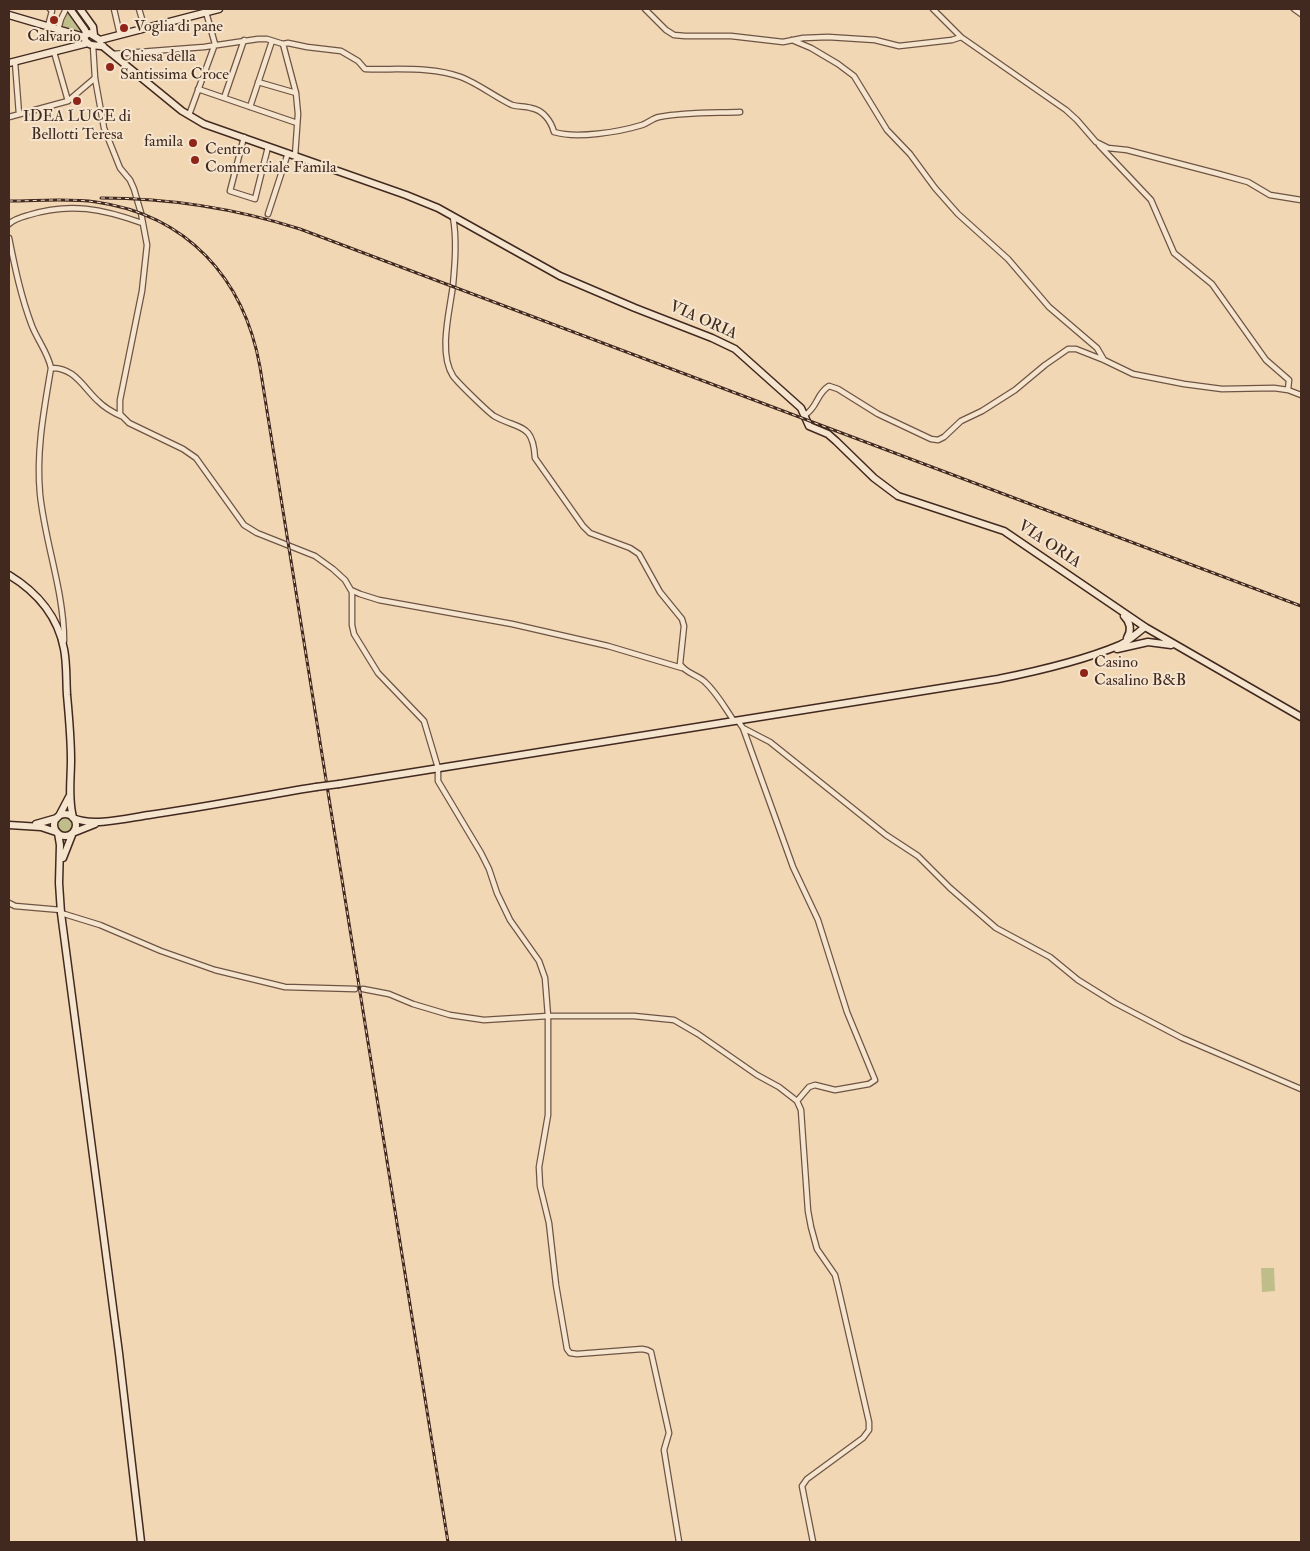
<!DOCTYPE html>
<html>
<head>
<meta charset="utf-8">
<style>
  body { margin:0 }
  #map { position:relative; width:1310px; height:1551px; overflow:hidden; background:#f1d7b3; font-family:"IM FELL Double Pica",serif }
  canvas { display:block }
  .frame { position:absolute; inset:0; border:10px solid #422920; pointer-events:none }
</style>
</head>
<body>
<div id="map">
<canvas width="1310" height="1551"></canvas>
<div class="frame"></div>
</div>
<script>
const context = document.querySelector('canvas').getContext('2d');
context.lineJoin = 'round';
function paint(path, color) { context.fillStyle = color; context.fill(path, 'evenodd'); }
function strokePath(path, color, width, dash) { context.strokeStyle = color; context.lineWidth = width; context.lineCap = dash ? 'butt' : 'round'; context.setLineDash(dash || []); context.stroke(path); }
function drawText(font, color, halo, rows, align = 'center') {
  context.font = font + ' "IM FELL Double Pica",serif'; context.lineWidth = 4; context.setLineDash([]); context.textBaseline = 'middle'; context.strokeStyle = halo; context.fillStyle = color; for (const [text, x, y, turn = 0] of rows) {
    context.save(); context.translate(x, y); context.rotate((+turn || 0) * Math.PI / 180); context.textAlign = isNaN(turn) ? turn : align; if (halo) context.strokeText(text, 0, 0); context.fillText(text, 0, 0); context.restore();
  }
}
paint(new Path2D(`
  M68 9 84 32 81 35 63 29 62 27Z
  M57 825a8 8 0 1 1 16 0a8 8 0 1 1-16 0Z
  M1261 1268H1274L1275 1291 1262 1292Z`), '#bfbd89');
const street = new Path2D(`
  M114 9 120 35
  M139 9 145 29
  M645 9 666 30 674 35 685 36H731L783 42 803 38 828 37 875 40 899 46 952 40 961 37
  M933 9 961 37 1066 110 1077 120 1096 142 1108 148 1127 150 1219 174 1248 182 1270 195 1301 200
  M1294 9 1301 14
  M48 26 52 11 50 9
  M58 30 61 19 66 9
  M792 40 811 48 838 64 854 76 887 130 910 154 935 188 958 214 1008 259 1049 307 1097 348 1104 360
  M283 44 296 93 298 114 295 156
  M93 46 95 78 104 128 120 168 130 180 134 189 141 213 147 245 142 291 120 400V414L129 423 183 449 196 458 244 525 257 533 315 556 333 569 345 580 352 592V625L354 634 378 673 424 721 438 768V781L481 853 489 869 497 893 510 920 539 961 545 978 548 1016V1115L539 1167 540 1186 549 1223 556 1285 567 1349 570 1353 577 1354 642 1349 647 1350 651 1352 669 1433 664 1450 679 1542
  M54 52 68 101
  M113 54 204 47 258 39H267L283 44 288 43 307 47 341 51 358 61 365 69C397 70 431 66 461 77 479 84 495 97 512 105 518 107 525 106 531 108 543 110 551 121 554 132 577 139 619 132 642 125 648 123 653 118 659 117 685 112 713 113 740 112
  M15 62 19 114
  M258 82 296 93
  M198 89 297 123
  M224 98 244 40
  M250 107 272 41
  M189 115 215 44 206 12
  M9 117 68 101 95 78
  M244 137 230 191 255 199 268 147
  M1099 145 1151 200 1174 253 1212 284 1266 360 1289 380 1288 390
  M268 214 288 153
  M453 217C457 239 455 263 453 285 450 310 438 353 453 376 458 383 487 411 494 416 519 430 533 422 535 458L583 526 590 533 630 548 639 554 660 592 682 619 684 626 680 664C685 673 698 675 705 682 717 693 725 708 734 721
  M9 224C14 219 22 217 29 215 70 202 103 209 142 223
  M9 238C15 268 21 297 32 326 38 341 48 353 51 368 44 410 36 451 40 494 45 543 64 591 64 641
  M51 368C74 367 83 387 98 401 105 408 112 412 121 416
  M805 415C818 407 816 394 829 386L838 389 878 414 931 439 938 440 944 437 961 421 982 411 1015 390 1045 365 1068 349H1076L1104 360 1133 374 1184 384 1222 389 1274 388 1288 390 1301 395
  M351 590 360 594 379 600 512 624 608 646 682 668
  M738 721 743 728 793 867 818 920 847 1012 875 1080 869 1084 835 1090 815 1085 809 1087 797 1101
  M743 728 770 742 886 835 918 856 950 888 996 928 1050 957 1078 980 1115 1003 1182 1038 1301 1089
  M9 903 15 906 61 910
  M61 913 100 925 161 951 215 970 285 987 355 989
  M363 989 389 994 413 1004 450 1015 484 1020 548 1016H634L674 1020 698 1034 757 1075 779 1087 797 1101 801 1110 802 1125 808 1211 811 1227 817 1249 835 1275 838 1287 869 1422V1430L863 1438 807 1479 802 1486 813 1542`);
const secondary = new Path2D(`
  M70 9 85 30 86 34
  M80 9 93 27 94 35
  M9 15 84 37
  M100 40 219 9
  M100 40 89 33 84 37C87 47 95 45 103 46
  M100 44 182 111 204 124 406 195 438 208 560 276 635 308 712 338 735 349 801 408 809 426 828 434 836 441 874 478 898 496 1004 531 1145 627 1301 717
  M9 63 88 43
  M9 575C37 592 58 617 64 649 67 664 66 680 67 695 69 717 71 738 71 760 71 779 68 799 73 817
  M1124 616C1130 622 1132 630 1127 638
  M1117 649 1148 642 1171 645
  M339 784 998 679C1038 671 1082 661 1120 645 1129 641 1137 633 1145 627
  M54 825a11 11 0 1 1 22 0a11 11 0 1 1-22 0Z
  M59 816 69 797
  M73 818C93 827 128 818 149 815 205 807 260 796 316 787
  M36 824 57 818
  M9 825 41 827 56 832
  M75 832 95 824
  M58 833 60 845 59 883 61 913 119 1353 141 1542
  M63 858 72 835`);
strokePath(street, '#6e5445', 7);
strokePath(secondary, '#422920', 9);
strokePath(street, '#f6e5ce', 4.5);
strokePath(secondary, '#f6e5ce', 6);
const rail = new Path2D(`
  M101 198C170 198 234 208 300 229L1301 606
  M9 201C37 201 68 198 96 202 187 215 244 278 260 367L448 1542`);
strokePath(rail, '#422920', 3);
strokePath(rail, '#f6e5ce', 1, [4]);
const secondaryBridge = new Path2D(`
  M316 787 339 784`);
strokePath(secondaryBridge, '#422920', 9, []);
strokePath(secondaryBridge, '#f6e5ce', 6);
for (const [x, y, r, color] of [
  [54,20,5,"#8f2418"],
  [124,28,5,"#8f2418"],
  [110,67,5,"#8f2418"],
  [77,101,5,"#8f2418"],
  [193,143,5,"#8f2418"],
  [195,160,5,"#8f2418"],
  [1084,673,5,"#8f2418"]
]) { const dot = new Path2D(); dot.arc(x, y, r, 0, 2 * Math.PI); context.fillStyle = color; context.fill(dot); strokePath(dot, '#f6e5ce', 2); }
drawText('16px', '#422920', '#f6e5ce', [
  ["Voglia di pane",134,28],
  ["Calvario",54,38,"center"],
  ["Chiesa della",120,58],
  ["Santissima Croce",120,76],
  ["IDEA LUCE di",77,118,"center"],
  ["Bellotti Teresa",77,136,"center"],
  ["famila",183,143,"right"],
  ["Centro",205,151],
  ["Commerciale Famila",205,169],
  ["Casino",1094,664],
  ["Casalino B&B",1094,682]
], 'left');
drawText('16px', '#422920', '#f6e5ce', [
  ["VIA ORIA",703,321,24],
  ["VIA ORIA",1049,545,34]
]);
</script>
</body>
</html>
